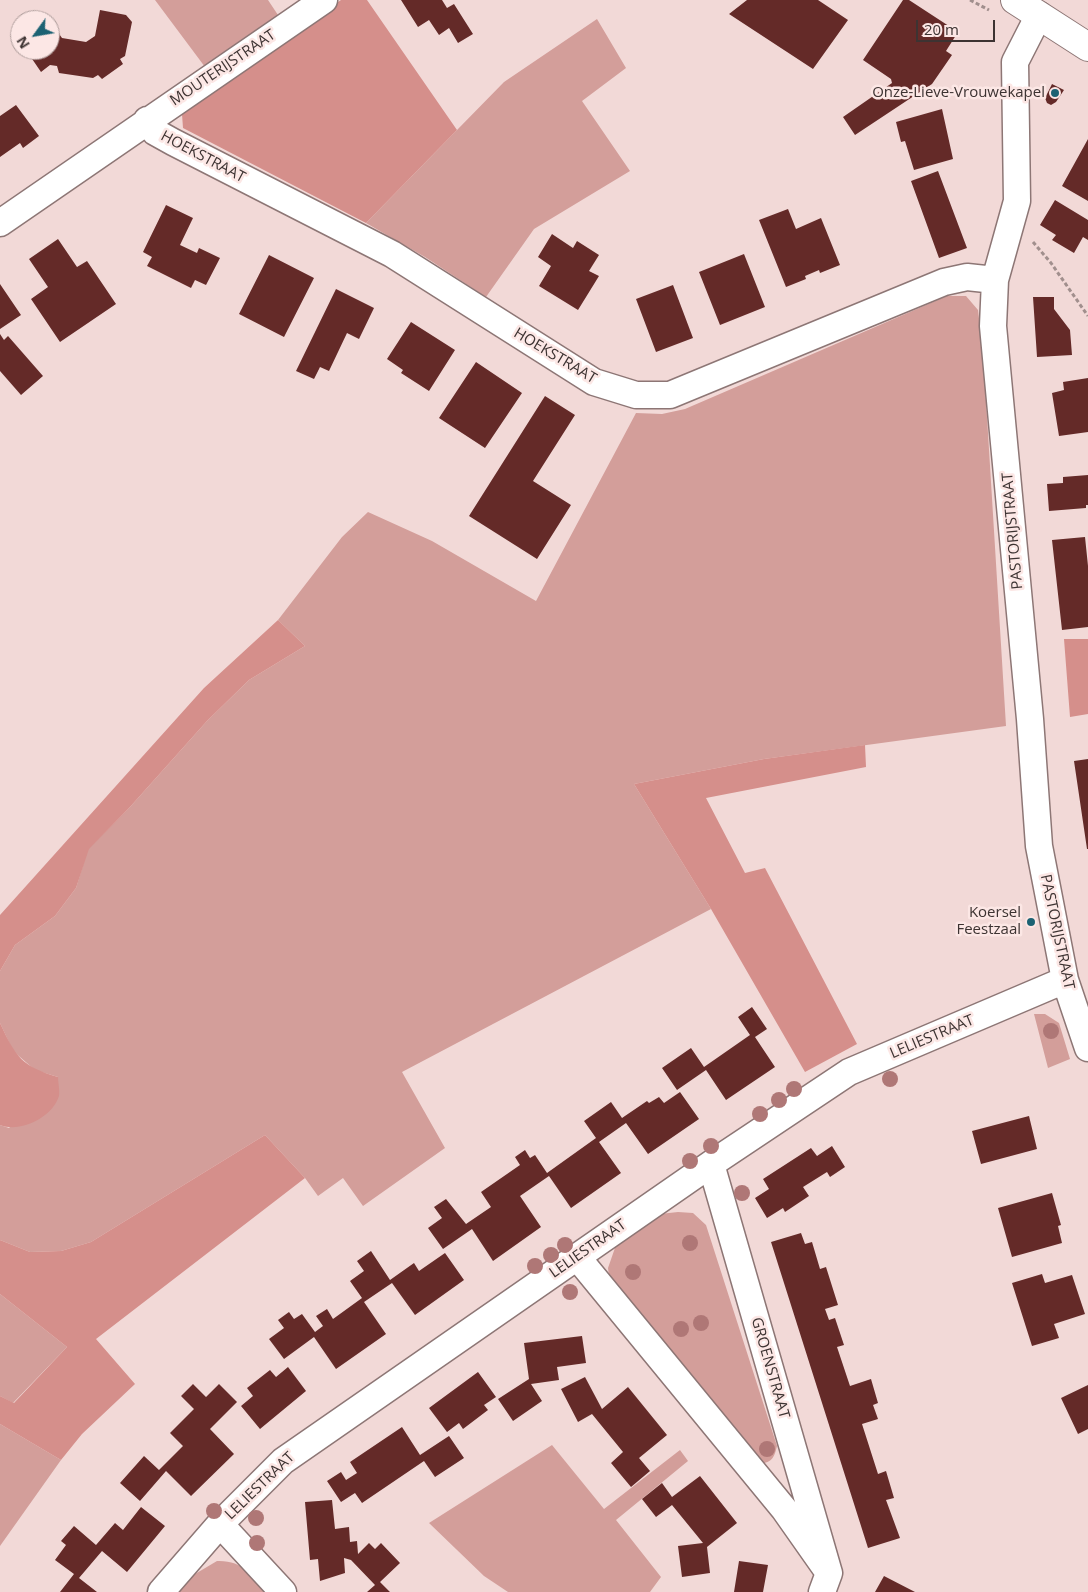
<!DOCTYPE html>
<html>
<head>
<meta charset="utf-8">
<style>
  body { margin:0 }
  #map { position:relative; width:1088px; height:1592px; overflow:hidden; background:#f2d9d7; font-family:"Open Sans",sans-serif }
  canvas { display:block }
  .north { position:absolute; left:10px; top:10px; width:50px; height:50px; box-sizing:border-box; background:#fce7e5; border:1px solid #b09f9d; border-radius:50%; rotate:238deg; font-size:14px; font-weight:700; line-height:20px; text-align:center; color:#3d3332 }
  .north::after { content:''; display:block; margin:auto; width:18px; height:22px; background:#1c6273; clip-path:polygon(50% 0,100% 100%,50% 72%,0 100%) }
  .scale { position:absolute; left:916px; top:20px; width:79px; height:22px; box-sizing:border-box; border:2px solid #3d3332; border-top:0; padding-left:6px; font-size:15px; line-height:18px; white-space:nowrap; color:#3d3332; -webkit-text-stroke:4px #fce7e5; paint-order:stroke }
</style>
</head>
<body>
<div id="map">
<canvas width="1088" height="1592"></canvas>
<div class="north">N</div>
<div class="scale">20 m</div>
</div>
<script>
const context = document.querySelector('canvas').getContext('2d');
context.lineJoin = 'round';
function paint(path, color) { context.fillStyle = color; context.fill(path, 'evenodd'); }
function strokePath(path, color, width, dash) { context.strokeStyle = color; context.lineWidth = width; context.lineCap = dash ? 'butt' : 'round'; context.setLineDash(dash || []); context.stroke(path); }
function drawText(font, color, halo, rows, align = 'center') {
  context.font = font + ' "Open Sans",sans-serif'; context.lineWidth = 5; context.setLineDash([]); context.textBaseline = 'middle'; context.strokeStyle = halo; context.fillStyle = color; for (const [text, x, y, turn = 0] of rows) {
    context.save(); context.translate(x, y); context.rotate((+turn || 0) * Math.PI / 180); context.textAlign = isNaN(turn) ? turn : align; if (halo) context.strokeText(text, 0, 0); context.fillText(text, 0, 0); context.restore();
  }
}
paint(new Path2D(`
  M155 0H268L278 15 205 67Z
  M597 19 626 68 582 101 630 171 534 229 486 297 425 257 366 223 504 82Z
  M947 296H966L978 310 983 352 1006 726 764 759 634 784 711 909 402 1072 445 1148 363 1206 343 1178 318 1196 305 1178 265 1135 91 1242 61 1251 30 1252 0 1240V1125L9 1128 58 1077 35 1070 13 1051 0 1023V971L15 945 55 916 76 888 88 849 130 807 207 721 249 680 305 646 278 620 342 537 368 512 432 541 536 601 636 413 662 414 685 409Z
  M1034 1014H1045L1059 1023 1070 1059 1048 1068Z
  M678 1212 693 1213 706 1225 777 1446C774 1459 771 1463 758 1464L610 1284 608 1268 616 1245 660 1214Z
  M0 1294 67 1347 13 1403 0 1396Z
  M0 1424 61 1460 0 1546Z
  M552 1445 604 1509 680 1450 688 1461 616 1520 661 1577 650 1592H508L484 1576 429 1523Z
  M217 1561C242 1560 253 1575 269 1592H178L190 1577Z`), '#d39e9a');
paint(new Path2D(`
  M341 0H367L457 130 366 223 183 128 182 114 188 106Z
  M278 620 305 646 249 680 207 721 130 807 89 849 76 888 55 916 15 945 0 971V915L204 688Z
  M1064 639H1088V714L1070 717Z
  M865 745 866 767 706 798 745 873 765 868 857 1044 805 1072 711 909 634 784 764 759Z
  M0 1023C16 1057 21 1066 58 1077 58 1082 60 1091 59 1096 52 1118 20 1133 0 1125Z
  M265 1135 305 1178 96 1339 135 1384 82 1434 61 1460 0 1424V1396L14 1403 67 1347 0 1294V1240L30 1252 61 1251 91 1242Z`), '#d58f8b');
paint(new Path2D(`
  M401 0H442L447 8 454 4 473 34 458 43 449 28 439 35 429 20 418 27Z
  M747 0H818L848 20 813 69 729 14Z
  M903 0H909L958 32 946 51 952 55 932 84 855 135 843 117 892 83 891 79 863 60Z
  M100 10 126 15 132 22 125 56 120 59 123 64 102 79 98 75 93 78 59 73 57 66 50 65 41 72 26 50H50V21L62 38 86 42 95 36Z
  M1052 84 1064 90 1056 102 1051 105 1047 103 1045 98Z
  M16 105 39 136 23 148 20 143 0 157V116Z
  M942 109 953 159 914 170 905 141 901 142 896 122Z
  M1088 139V201L1062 186Z
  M938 171 967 248 939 258 911 181Z
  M1055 200 1088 220V240L1083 237 1074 253 1052 240 1056 235 1040 225Z
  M166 205 193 218 180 245 197 253 199 248 220 258 206 285 195 280 191 288 147 266 152 257 143 252Z
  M788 209 796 229 821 218 840 265 820 273 819 270 805 276 806 279 786 287 759 220Z
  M552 234 573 248 577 241 599 255 589 271 599 276 578 310 539 286 551 266 538 257Z
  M58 239 77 267 87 261 116 304 60 342 31 299 48 287 29 259Z
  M744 254 765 307 720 325 699 272Z
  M269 255 314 278 284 337 239 314Z
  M0 284 21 315 0 329Z
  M673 285 693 338 656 352 636 299Z
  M336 289 374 308 359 339 347 333 329 371 320 367 314 379 296 371Z
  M1033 297H1054V309L1070 330 1072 355 1037 357Z
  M411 322 455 350 429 391 401 373 403 370 387 359Z
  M0 334 4 340 8 336 43 376 21 395 0 371Z
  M476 362 522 393 485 448 439 418Z
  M1088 378V432L1059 436 1052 393 1064 390 1063 382Z
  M545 396 575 415 533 481 571 505 537 559 469 516Z
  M1088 475V505H1086V508L1049 511 1047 484 1063 483V477Z
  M1085 537 1088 566V627L1062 630 1052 540Z
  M1088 759V849H1087L1074 761Z
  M752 1007 767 1029 755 1037 775 1067 726 1100 706 1070 677 1090 662 1068 691 1048 704 1067 750 1035 738 1017Z
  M680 1092 699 1119 648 1154 626 1123 599 1142 621 1173 571 1208 549 1176 520 1196 541 1227 493 1261 472 1229 443 1249 428 1228 442 1218 434 1207 446 1199 466 1224 491 1207 481 1192 520 1165 515 1157 525 1150 530 1158 535 1155 547 1173 596 1138 584 1121 611 1102 622 1118 647 1101 649 1103 659 1097 664 1103Z
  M1029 1116 1037 1149 981 1164 972 1131Z
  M832 1146 845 1167 830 1177 827 1172 803 1187 809 1196 785 1212 783 1208 767 1218 755 1198 769 1189 763 1179 811 1148 817 1156Z
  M1052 1193 1061 1225 1058 1226 1062 1243 1012 1257 998 1208Z
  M801 1233 805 1244 812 1242 820 1269 826 1267 838 1305 825 1309 829 1320 835 1318 844 1345 837 1347 850 1386 871 1379 878 1403 873 1405 878 1419 862 1424 878 1474 886 1471 894 1498 886 1500 900 1538 868 1548 771 1242Z
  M371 1251 390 1280 414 1263 419 1271 445 1253 464 1280 415 1315 392 1283 364 1302 386 1334 336 1369 314 1337 284 1359 269 1339 284 1328 278 1320 289 1312 294 1319 302 1314 315 1332 323 1326 316 1316 327 1309 333 1319 362 1298 350 1281 364 1271 357 1261Z
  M1042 1274 1045 1283 1072 1275 1085 1314 1054 1324 1059 1338 1032 1346 1012 1283Z
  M582 1336 586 1363 557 1367 559 1380 531 1384 542 1401 513 1421 498 1399 529 1379 524 1343Z
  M288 1367 306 1391 260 1429 241 1406 253 1396 247 1388 270 1370 276 1377Z
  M478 1372 496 1397 484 1405 488 1410 463 1429 459 1423 447 1432 429 1408Z
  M585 1377 602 1409 628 1387 667 1435 639 1458 650 1471 631 1487 611 1463 623 1452 592 1414 578 1422 561 1389Z
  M193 1384 206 1397 219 1384 237 1402 210 1429 234 1454 191 1496 166 1471 140 1501 120 1483 144 1456 159 1470 183 1446 170 1433 194 1409 181 1396Z
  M1088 1385V1429L1078 1434 1061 1398Z
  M402 1427 420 1455 449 1436 464 1458 435 1477 424 1461 362 1503 355 1493 341 1502 327 1481 341 1472 346 1480 357 1473 350 1462Z
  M700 1476 737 1523 707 1547 710 1573 682 1577 678 1546 703 1543 672 1505 656 1517 642 1499 662 1483 672 1497Z
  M332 1500 335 1529 349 1527 350 1542 357 1541 358 1554 369 1543 375 1549 381 1543 400 1563 380 1582 390 1592H367L375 1585 351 1560 344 1558 345 1573 320 1581 318 1559 310 1560 305 1502Z
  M141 1507 165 1526 127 1572 102 1551 79 1578 97 1592H60L74 1574 55 1560 66 1545 61 1541 74 1526 96 1545 115 1523 123 1530Z
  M739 1561 768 1565 763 1592H734Z
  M884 1576 915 1592H875Z`), '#642a28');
const minor = new Path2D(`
  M1039 15 1015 62 1017 201 995 280 993 326 1030 719 1039 846 1065 980 1088 1048
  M147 120 155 132 173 142 392 254 594 382 636 395H670L944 282 967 277 995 280
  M0 223 324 0
  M711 1164 829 1573
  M577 1257 784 1509 829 1573 822 1592
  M220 1524 283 1592
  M161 1592 220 1524 283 1461 711 1164 849 1072 1065 980`);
const tertiary = new Path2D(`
  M1015 0 1088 47`);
strokePath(minor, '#8d7675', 29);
strokePath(tertiary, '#8d7675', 30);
strokePath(new Path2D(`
  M970 0 989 10
  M1033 242 1051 263 1088 316`), '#a18f8d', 3, [4, 2.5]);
strokePath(minor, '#fff', 26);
strokePath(tertiary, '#fff', 28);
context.fillStyle = '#af7776';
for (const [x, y] of [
  [1051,1031],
  [890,1079],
  [794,1089],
  [779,1100],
  [760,1114],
  [711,1146],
  [690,1161],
  [742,1193],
  [690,1243],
  [565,1245],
  [551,1255],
  [535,1266],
  [633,1272],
  [570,1292],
  [701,1323],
  [681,1329],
  [767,1449],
  [214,1511],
  [256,1518],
  [257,1543]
]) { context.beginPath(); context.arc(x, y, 8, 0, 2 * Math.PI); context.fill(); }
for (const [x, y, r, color] of [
  [1055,93,5,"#1c6273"],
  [1031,922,5,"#1c6273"]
]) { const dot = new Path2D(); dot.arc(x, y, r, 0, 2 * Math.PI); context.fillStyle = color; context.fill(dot); strokePath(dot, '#fce7e5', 2); }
drawText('15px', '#3d3332', '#fce7e5', [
  ["MOUTERIJSTRAAT",223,68,-34],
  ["HOEKSTRAAT",203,157,28],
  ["HOEKSTRAAT",555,356,31],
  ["PASTORIJSTRAAT",1013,531,-95],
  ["PASTORIJSTRAAT",1057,932,78],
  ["LELIESTRAAT",932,1037,-23],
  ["LELIESTRAAT",588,1249,-35],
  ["GROENSTRAAT",770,1368,74],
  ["LELIESTRAAT",260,1486,-44]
]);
drawText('15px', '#3d3332', '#fce7e5', [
  ["Onze-Lieve-Vrouwekapel",1045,93],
  ["Koersel",1021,913],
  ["Feestzaal",1021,930]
], 'right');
</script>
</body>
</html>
